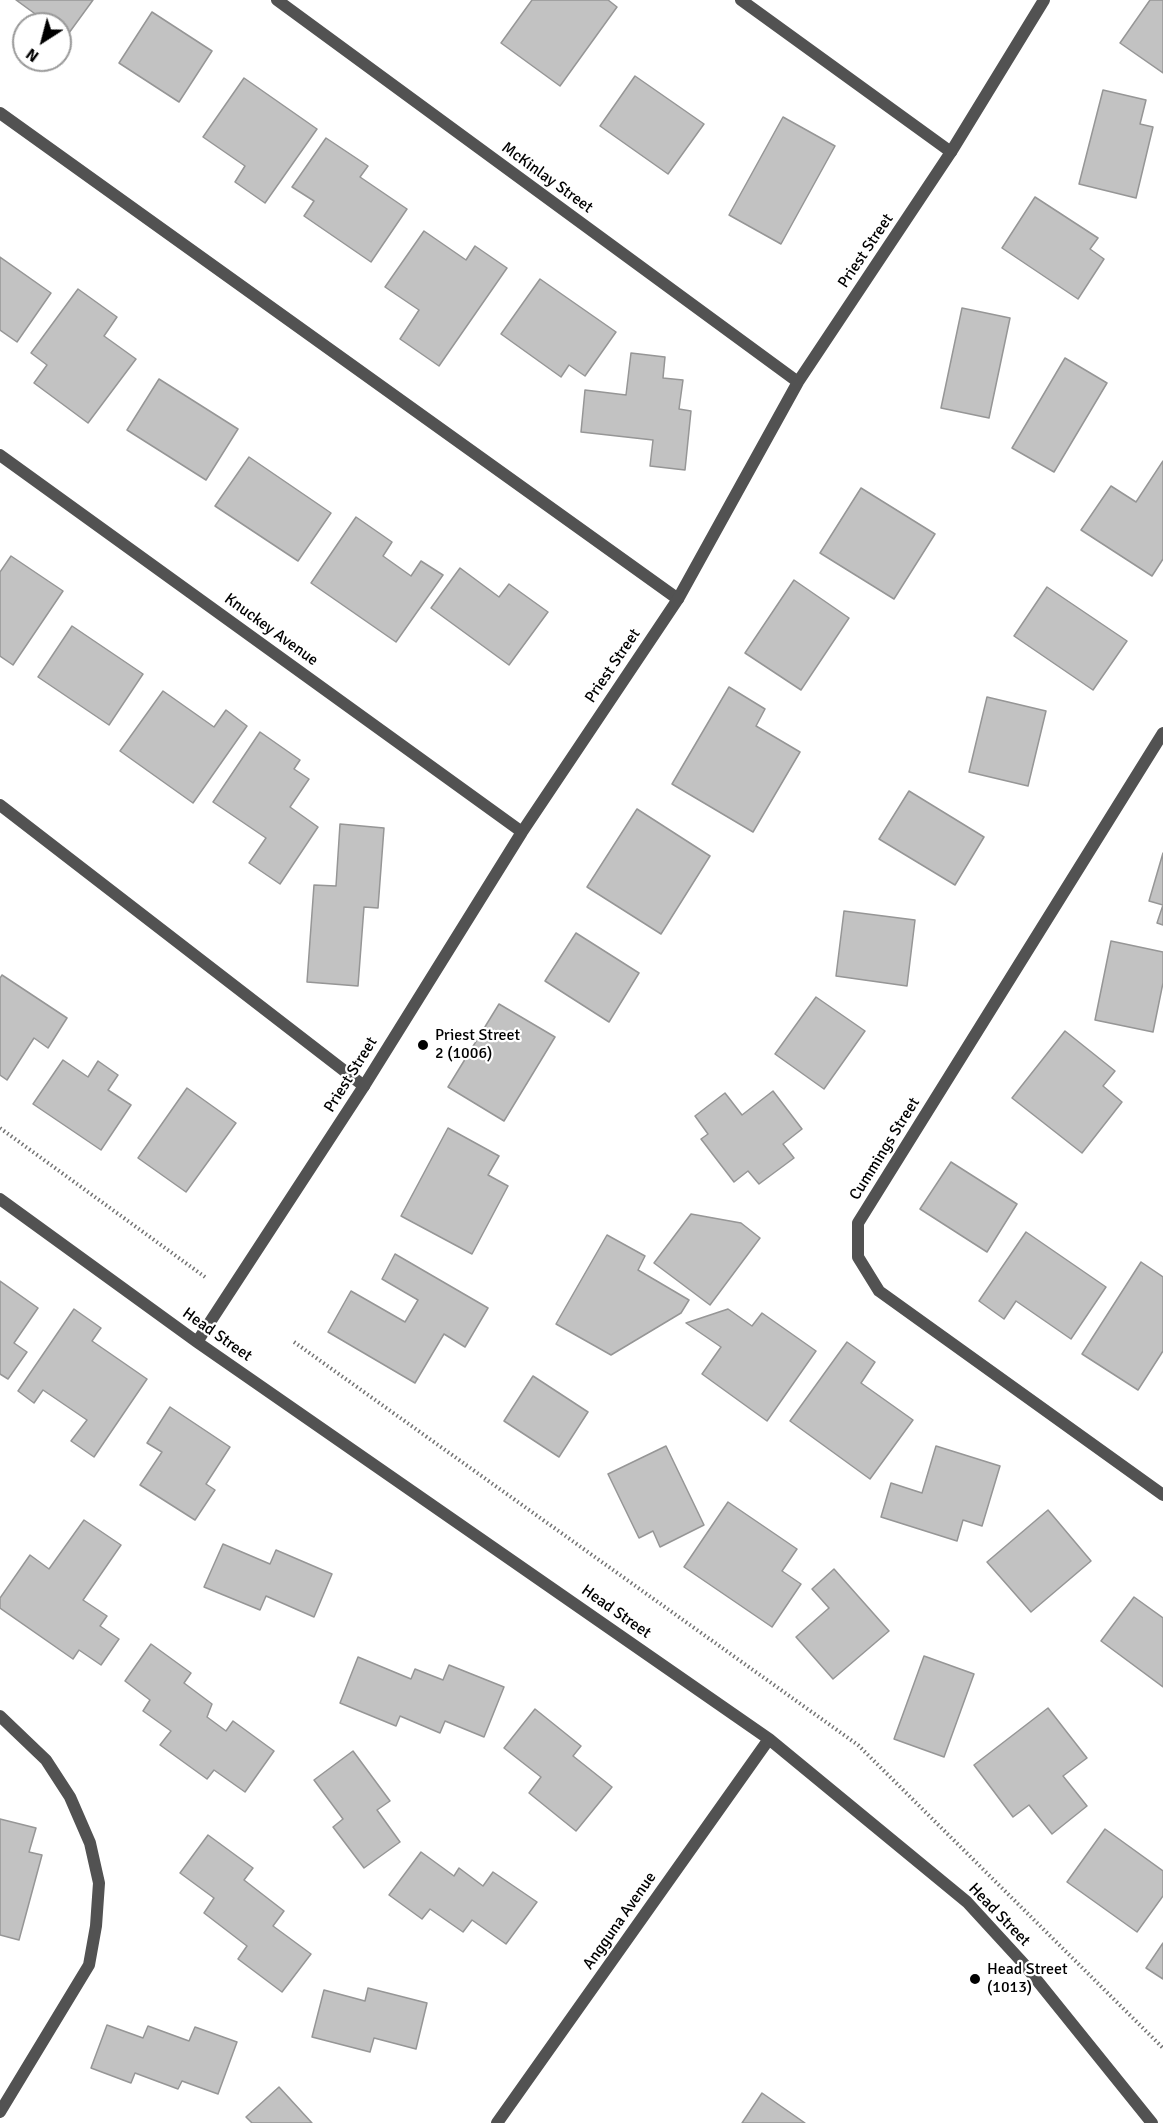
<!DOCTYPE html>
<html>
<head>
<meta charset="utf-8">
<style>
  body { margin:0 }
  #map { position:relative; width:1163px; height:2123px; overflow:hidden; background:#fff; font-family:Signika,sans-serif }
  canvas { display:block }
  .north { position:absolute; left:12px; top:12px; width:60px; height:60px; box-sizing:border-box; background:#fff; border:2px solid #999; border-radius:50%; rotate:216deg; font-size:16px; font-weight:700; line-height:24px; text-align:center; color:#000 }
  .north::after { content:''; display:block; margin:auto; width:21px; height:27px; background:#000; clip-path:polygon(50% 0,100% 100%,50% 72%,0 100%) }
</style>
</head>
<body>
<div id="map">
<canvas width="1163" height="2123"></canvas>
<div class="north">N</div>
</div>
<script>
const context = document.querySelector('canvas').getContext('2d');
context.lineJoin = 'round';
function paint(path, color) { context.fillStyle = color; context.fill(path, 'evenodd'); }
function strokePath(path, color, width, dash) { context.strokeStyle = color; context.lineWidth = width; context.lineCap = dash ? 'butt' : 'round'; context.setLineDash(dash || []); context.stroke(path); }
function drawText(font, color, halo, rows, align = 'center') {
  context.font = font + ' Signika,sans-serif'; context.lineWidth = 4.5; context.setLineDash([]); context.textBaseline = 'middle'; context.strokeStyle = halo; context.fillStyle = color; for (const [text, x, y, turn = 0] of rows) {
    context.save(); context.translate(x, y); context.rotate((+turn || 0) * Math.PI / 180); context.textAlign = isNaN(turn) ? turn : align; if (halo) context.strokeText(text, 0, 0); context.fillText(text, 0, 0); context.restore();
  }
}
const building = new Path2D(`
  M16 0H93L66 37 60 32V24H49Z
  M532 0H608L617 7 560 86 501 43Z
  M1150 0H1163V73L1120 43Z
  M152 12 212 51 179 102 119 63Z
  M635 76 704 124 668 174 600 126Z
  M244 78 317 129 265 203 235 182 245 166 203 137Z
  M1103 90 1146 100 1140 124 1153 127 1136 198 1079 184Z
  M783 117 835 146 781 244 729 215Z
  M326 138 368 166 360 177 407 209 371 262 304 216 314 201 292 187Z
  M1035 197 1098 238 1090 249 1104 259 1078 299 1002 248Z
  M424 231 466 260 475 246 507 268 439 366 400 339 419 310 385 287Z
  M0 257 51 293 17 342 0 330Z
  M540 279 616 332 585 376 569 365 561 377 501 334Z
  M78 289 117 317 104 336 136 359 88 423 34 383 47 365 31 353Z
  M962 308 1010 318 989 418 941 408Z
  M631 353 665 357 663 378 683 380 679 409 691 411 685 470 650 466 653 440 581 432 585 390 626 395Z
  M1065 358 1107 383 1054 472 1012 448Z
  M159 379 238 429 206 480 127 430Z
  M249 457 331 513 298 561 215 506Z
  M1163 461V559L1152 576 1081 530 1111 486 1136 502Z
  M861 488 935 534 894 599 820 553Z
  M356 517 392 542 383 556 411 576 421 561 443 575 396 642 311 583Z
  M11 556 63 591 13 665 0 656V572Z
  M460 568 499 597 509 584 548 612 509 665 431 608Z
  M794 580 849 618 801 690 745 653Z
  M1047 587 1127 641 1093 690 1014 636Z
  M72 626 143 674 109 725 38 677Z
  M729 687 765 709 756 726 800 752 753 832 672 784Z
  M163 691 214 727 226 710 247 726 193 803 120 751Z
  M987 697 1046 711 1028 786 969 772Z
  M260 732 300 760 294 769 309 779 290 807 318 827 280 884 249 863 266 838 213 802Z
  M909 791 984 837 955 885 879 839Z
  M637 809 710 856 661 934 587 887Z
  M340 824 384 828 378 908 364 907 358 986 307 982 314 885 336 886Z
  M1163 853V925L1157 923 1163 905 1149 901Z
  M844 911 915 920 907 986 836 976Z
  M576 933 639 973 609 1022 545 981Z
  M1111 941 1163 952V983L1153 1032 1095 1020Z
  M2 975 67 1018 48 1048 34 1038 7 1080 0 1075V978Z
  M816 997 865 1031 824 1089 775 1054Z
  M499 1004 555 1037 504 1121 448 1087Z
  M1065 1031 1115 1071 1103 1086 1122 1102 1082 1153 1012 1098Z
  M63 1060 88 1077 98 1061 118 1075 108 1090 131 1105 101 1150 33 1104Z
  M187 1088 236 1123 186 1192 138 1158Z
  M773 1091 802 1129 783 1144 794 1158 759 1184 748 1171 734 1182 701 1139 708 1134 695 1116 725 1093 742 1115Z
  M448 1128 499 1156 488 1175 508 1186 472 1254 401 1216Z
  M951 1162 1017 1204 987 1252 920 1209Z
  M691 1214 741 1223 760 1238 710 1305 654 1263Z
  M1026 1232 1106 1287 1071 1339 1016 1301 1004 1319 979 1301Z
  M607 1235 645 1256 638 1270 689 1300 681 1313 611 1355 556 1324Z
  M395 1254 488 1308 465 1347 444 1334 415 1383 328 1332 351 1291 405 1322 418 1300 382 1279Z
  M1141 1262 1163 1277V1351L1138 1390 1082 1354Z
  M0 1281 38 1308 14 1343 27 1352 8 1379 0 1374Z
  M74 1309 101 1328 92 1341 147 1379 94 1457 71 1441 87 1420 43 1390 34 1403 18 1391Z
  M728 1309 752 1326 762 1313 816 1351 767 1421 702 1374 721 1347 686 1323Z
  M847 1342 875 1362 861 1383 913 1420 870 1479 790 1421Z
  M533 1376 588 1412 559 1457 504 1421Z
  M170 1407 230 1447 206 1484 215 1490 195 1520 140 1485 162 1452 147 1443Z
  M666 1446 704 1525 660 1547 653 1531 639 1538 608 1474Z
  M936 1446 1000 1466 982 1526 963 1520 957 1541 881 1517 891 1483 922 1493Z
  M728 1502 797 1549 782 1571 801 1584 772 1627 684 1567Z
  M1048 1510 1091 1561 1031 1612 987 1562Z
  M84 1520 121 1545 83 1600 107 1616 100 1626 119 1639 101 1665 79 1650 73 1659 0 1608V1598L30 1555 49 1569Z
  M223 1544 270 1564 276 1550 332 1574 314 1617 266 1596 260 1610 204 1587Z
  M834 1569 889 1631 833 1679 796 1637 829 1608 812 1589Z
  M1134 1597 1163 1618V1687L1101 1641Z
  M151 1644 191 1673 184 1683 212 1704 207 1717 226 1731 233 1721 274 1751 245 1792 214 1770 207 1779 160 1745 171 1731 143 1711 150 1700 125 1681Z
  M924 1656 974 1674 944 1757 894 1739Z
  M358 1657 411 1679 415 1669 443 1680 449 1665 504 1687 484 1737 445 1721 440 1733 400 1716 396 1726 340 1703Z
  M1048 1708 1087 1758 1063 1776 1087 1806 1052 1834 1029 1805 1013 1817 974 1765Z
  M535 1709 581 1746 573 1756 612 1787 576 1831 529 1793 541 1777 504 1748Z
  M353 1751 390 1801 377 1810 400 1842 364 1868 333 1827 343 1819 314 1780Z
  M0 1819 36 1828 29 1852 42 1855 19 1940 0 1935Z
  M1105 1829 1163 1871V1896L1137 1932 1067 1882Z
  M208 1835 253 1868 244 1880 284 1911 273 1926 311 1954 282 1992 238 1959 247 1946 204 1913 214 1898 180 1873Z
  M421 1852 454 1876 459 1868 483 1886 493 1872 537 1902 506 1944 472 1920 463 1932 430 1909 422 1919 389 1895Z
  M1163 1943V1979L1146 1968Z
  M368 1988 427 2003 416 2049 374 2038 370 2052 312 2037 324 1990 365 2001Z
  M107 2025 143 2038 148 2026 189 2041 195 2027 237 2042 218 2094 182 2081 178 2089 135 2073 131 2083 91 2068Z
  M279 2087 312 2123H252L246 2117Z
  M762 2093 805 2123H742Z`);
paint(building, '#c2c2c2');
strokePath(building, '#969696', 1.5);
strokePath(new Path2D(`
  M0 1128 205 1277
  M294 1342 858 1745 1163 2048`), '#747474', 4, [1.5, 3]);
strokePath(new Path2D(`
  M741 0 951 152
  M0 113 678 599
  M0 805 364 1086`), '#525252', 12);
strokePath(new Path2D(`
  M277 0 798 382
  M0 455 522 832
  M1163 733 858 1223V1257L879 1291 1163 1495
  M0 1199 197 1342 769 1739 967 1902 1023 1963 1152 2123
  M197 1342 364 1086 522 832 678 599 798 382 951 152 1044 0
  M0 1716 46 1760 70 1797 90 1843 99 1883 96 1926 89 1965 0 2112
  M497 2123 769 1739`), '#525252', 12);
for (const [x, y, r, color] of [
  [423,1045,6,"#000"],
  [975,1979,6,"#000"]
]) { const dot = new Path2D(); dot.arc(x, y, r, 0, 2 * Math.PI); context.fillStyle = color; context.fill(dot); strokePath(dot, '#fff', 2); }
drawText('16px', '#000', '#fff', [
  ["McKinlay Street",547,178,36],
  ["Priest Street",866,251,-56],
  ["Knuckey Avenue",271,630,36],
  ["Priest Street",613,666,-56],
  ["Priest Street",351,1075,-58],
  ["Cummings Street",885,1149,-58],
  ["Head Street",217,1335,35],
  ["Head Street",616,1612,35],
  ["Head Street",999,1915,46],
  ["Angguna Avenue",620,1921,-55]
]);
drawText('16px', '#000', '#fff', [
  ["Priest Street",435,1036],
  ["2 (1006)",435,1054],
  ["Head Street",987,1970],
  ["(1013)",987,1988]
], 'left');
</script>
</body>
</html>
